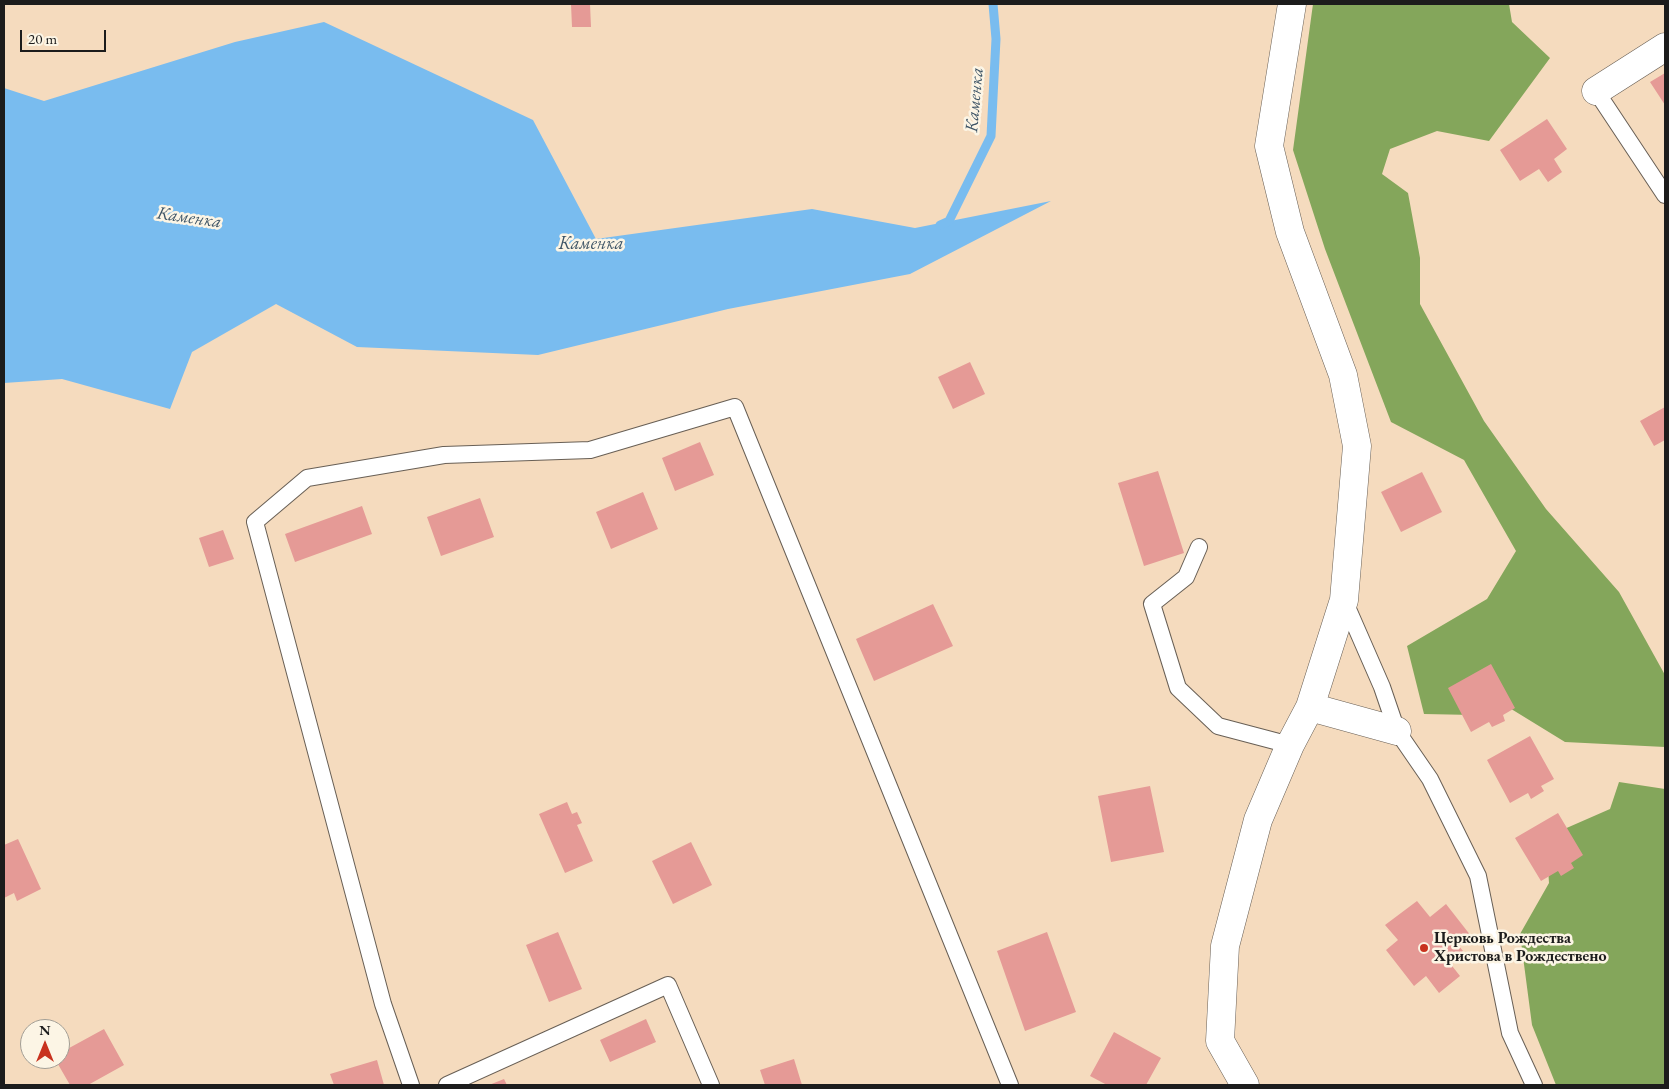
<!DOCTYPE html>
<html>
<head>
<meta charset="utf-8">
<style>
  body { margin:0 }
  #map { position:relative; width:1669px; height:1089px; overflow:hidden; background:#f5dbbe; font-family:"EB Garamond",serif }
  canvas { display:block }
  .frame { position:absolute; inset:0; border:5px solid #1c1c1c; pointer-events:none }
  .north { position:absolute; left:20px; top:1019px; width:50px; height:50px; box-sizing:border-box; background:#fcf5e5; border:1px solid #a29e95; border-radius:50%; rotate:0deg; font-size:14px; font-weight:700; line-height:20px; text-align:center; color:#1c1c1c }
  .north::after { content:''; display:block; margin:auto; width:18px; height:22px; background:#c8321e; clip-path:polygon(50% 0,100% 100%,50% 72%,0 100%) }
  .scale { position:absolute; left:20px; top:30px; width:86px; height:22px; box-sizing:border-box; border:2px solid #1c1c1c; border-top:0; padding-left:6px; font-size:15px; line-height:18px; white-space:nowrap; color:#1c1c1c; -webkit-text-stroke:4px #fcf5e5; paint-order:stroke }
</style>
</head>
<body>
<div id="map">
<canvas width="1669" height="1089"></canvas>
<div class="frame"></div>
<div class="north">N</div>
<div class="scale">20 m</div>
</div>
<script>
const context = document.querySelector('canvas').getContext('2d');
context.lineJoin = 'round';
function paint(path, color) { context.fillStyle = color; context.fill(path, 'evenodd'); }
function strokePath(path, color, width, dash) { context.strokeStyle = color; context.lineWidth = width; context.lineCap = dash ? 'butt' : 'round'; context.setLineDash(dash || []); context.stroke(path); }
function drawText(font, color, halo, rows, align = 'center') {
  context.font = font + ' "EB Garamond",serif'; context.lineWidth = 5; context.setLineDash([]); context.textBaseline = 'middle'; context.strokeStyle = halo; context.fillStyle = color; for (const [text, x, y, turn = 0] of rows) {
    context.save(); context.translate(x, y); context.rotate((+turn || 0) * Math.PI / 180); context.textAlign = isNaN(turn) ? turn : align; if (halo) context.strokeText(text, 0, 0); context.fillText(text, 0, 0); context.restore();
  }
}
paint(new Path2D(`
  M1313 4H1509L1512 22 1550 58 1489 141 1437 131 1390 149 1382 174 1408 193 1420 258V304L1484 421 1546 509 1619 592 1665 675V747L1565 742 1508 707 1474 715 1424 714 1407 646 1487 599 1516 551 1464 460 1391 422 1325 249 1293 150Z
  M1619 782 1665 789V1085H1556L1532 1025 1520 934 1549 883 1546 837 1610 809Z`), '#84a65b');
paint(new Path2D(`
  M324 22 533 120 596 239 812 209 915 228 1051 201 910 274 728 309 538 355 357 347 276 304 192 352 170 409 62 379 4 383V88L44 101 235 42Z`), '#79bcef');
strokePath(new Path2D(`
  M940 225 949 221 991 136 996 39 993 4`), '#79bcef', 9);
paint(new Path2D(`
  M571 4H590L591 27H572Z
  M1665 73V105L1650 82Z
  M1547 119 1567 149 1554 159 1562 172 1548 182 1539 169 1520 181 1500 150Z
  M970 362 985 394 953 409 938 377Z
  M1665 407V440L1654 446 1640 421Z
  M700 442 714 475 675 491 662 458Z
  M1158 471 1184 553 1144 566 1118 483Z
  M1422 472 1442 512 1401 532 1381 492Z
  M643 492 658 529 611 549 596 512Z
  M480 498 494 537 441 556 427 517Z
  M362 506 372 534 295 562 285 534Z
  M223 530 234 559 209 567 199 538Z
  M933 604 953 646 874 681 856 639Z
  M1491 664 1515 708 1503 715 1505 721 1492 727 1489 722 1471 732 1448 688Z
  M1530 736 1554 779 1541 786 1544 791 1531 799 1528 793 1510 803 1487 760Z
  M1150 786 1164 852 1111 862 1098 796Z
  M567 802 572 814 577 812 582 823 577 825 593 861 565 873 539 814Z
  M1558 813 1583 855 1571 863 1574 868 1561 876 1558 871 1541 881 1515 838Z
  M18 839 41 889 17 901 14 893 4 898V845Z
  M691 842 712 885 673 904 652 861Z
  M1417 901 1430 917 1446 904 1471 936 1459 946 1463 951 1449 962 1460 976 1439 993 1426 976 1414 986 1386 950 1398 940 1385 925Z
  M558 932 582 989 549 1002 526 945Z
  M1047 932 1076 1012 1025 1031 997 951Z
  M646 1019 656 1042 610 1062 600 1040Z
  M104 1029 124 1065 88 1085H70L55 1059H60V1053Z
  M1114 1032 1161 1058 1146 1085H1107L1090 1076Z
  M794 1059 802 1085H765L760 1070Z
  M377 1060 384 1085H334L330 1074Z
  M504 1079 507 1085H489Z`), '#e59a96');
const lane = new Path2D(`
  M1596 91 1665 195
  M1199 547 1186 577 1152 604 1178 688 1218 726 1290 745
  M1344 600 1382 687 1397 731 1430 779 1478 876 1510 1033 1534 1085
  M411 1085 383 1004 255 522 307 478 444 455 590 450 735 407 1010 1085
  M447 1085 668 985 711 1085`);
const street = new Path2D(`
  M1596 91 1665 47
  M1310 707 1397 731
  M1245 1085 1220 1041 1225 946 1258 820 1290 745 1310 707 1344 600 1357 446 1343 375 1290 232 1269 146 1292 4`);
strokePath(lane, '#685f55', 18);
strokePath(street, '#685f55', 29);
strokePath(lane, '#fff', 16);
strokePath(street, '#fff', 28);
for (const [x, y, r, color] of [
  [1424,948,5,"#c8321e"]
]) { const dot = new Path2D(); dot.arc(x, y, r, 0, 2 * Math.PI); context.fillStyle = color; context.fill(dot); strokePath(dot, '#fcf5e5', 2); }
drawText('bold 16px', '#1c1c1c', '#fcf5e5', [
  ["Церковь Рождества",1434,939],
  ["Христова в Рождествено",1434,957]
], 'left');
drawText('italic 18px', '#3d5466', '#fcf5e5', [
  ["Каменка",975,100,-85],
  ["Каменка",189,218,8],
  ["Каменка",591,244]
]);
</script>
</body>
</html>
